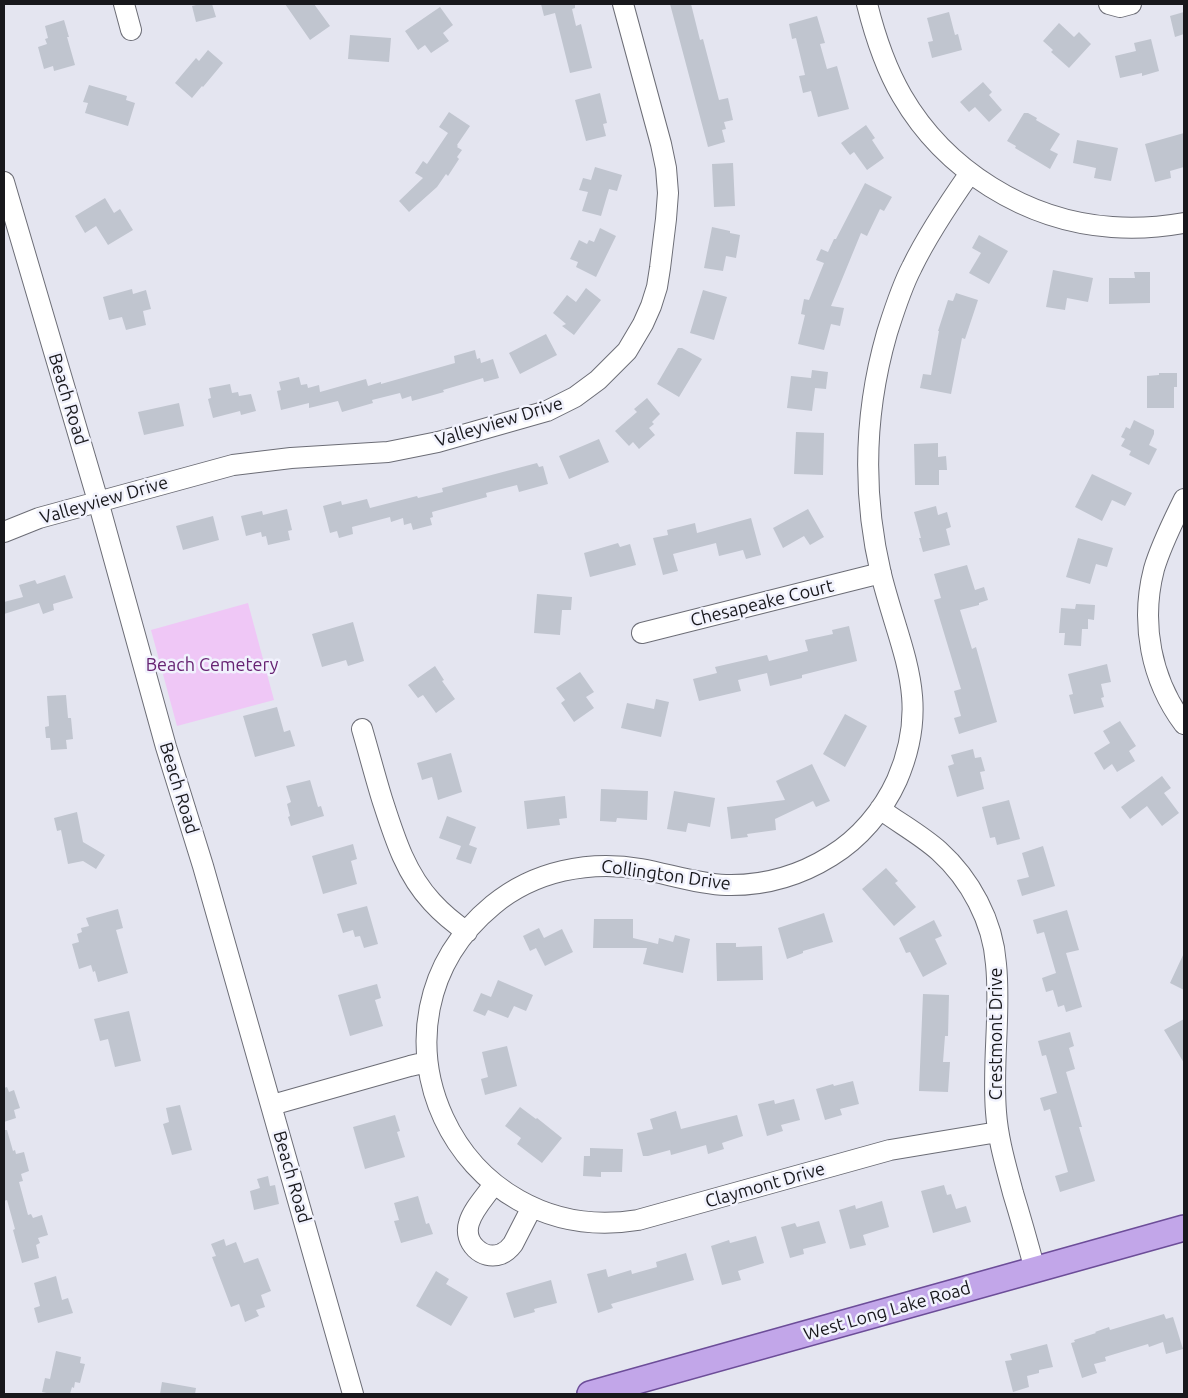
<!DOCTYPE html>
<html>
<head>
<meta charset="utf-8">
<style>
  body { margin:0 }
  #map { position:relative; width:1188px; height:1398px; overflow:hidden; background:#e4e5f0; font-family:Ubuntu,sans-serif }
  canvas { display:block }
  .frame { position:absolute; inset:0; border:5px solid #18181c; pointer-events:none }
</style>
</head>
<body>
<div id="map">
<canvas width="1188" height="1398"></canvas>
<div class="frame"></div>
</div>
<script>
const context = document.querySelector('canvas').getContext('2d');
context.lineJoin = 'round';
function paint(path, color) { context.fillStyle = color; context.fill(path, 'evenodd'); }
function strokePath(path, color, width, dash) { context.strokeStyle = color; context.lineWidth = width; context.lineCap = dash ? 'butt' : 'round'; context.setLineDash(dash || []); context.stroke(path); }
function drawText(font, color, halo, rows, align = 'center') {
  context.font = font + ' Ubuntu,sans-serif'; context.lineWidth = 5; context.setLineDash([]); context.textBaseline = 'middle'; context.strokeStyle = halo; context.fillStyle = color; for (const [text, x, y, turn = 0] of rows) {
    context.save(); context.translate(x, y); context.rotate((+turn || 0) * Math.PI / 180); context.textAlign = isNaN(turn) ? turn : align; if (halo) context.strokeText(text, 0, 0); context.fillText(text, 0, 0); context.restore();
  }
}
paint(new Path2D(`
  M248 603 274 700 177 726 151 630Z`), '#efc7f6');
paint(new Path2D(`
  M200 4H212L216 17 196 22 192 6Z
  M285 4H314L330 26 310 40Z
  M541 4H575V8L572 9 576 26 581 24 592 68 570 73 555 13 544 16Z
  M670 4H691L700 40 703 39 719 100 728 98 733 120 724 122 726 129 722 130 725 142 708 147Z
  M440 7 453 25 443 33 449 41 431 53 425 45 418 50 405 31Z
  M949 12 955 35 958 34 962 50 932 58 928 42 933 41 927 18Z
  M1184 12V34L1175 37 1170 16Z
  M817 16 825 43 820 44 827 69 837 66 849 109 818 117 811 91 803 93 799 76 805 75 796 38 792 39 789 24Z
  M64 20 69 37H67L75 65 54 71 53 66 44 69 38 47 47 44 45 39 48 38 45 26Z
  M1059 23 1074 37 1079 32 1091 44 1069 68 1051 52 1053 50 1043 41Z
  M350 35 391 38 389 62 348 59Z
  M1151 39 1159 71 1142 76V73L1120 78 1115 56 1136 51 1134 43Z
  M208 50 223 63 203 87 202 86 192 98 175 83 196 58 199 61Z
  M983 82 992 92 989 95 1002 110 989 122 975 107 969 112 960 102Z
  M89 85 127 96 126 100 135 103 128 126 85 113 88 103 83 102Z
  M600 93 607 123 603 124 606 136 586 141 575 100Z
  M449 112 470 126 457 145 458 146 457 147 462 150 457 157 459 159 448 176 446 174 437 187 409 212 399 201 423 178 415 173 423 161 427 164 448 133 439 127Z
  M1024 113H1028L1037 118 1036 120 1060 134 1050 150 1058 154 1050 169 1015 148 1016 146 1007 141Z
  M866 125 875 138 872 140 884 158 867 170 854 152 850 155 841 143Z
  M1184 133V167L1170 171 1171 178 1155 182 1145 144Z
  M1077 140 1118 148 1111 181 1094 178 1096 168 1073 163Z
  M733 163 735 206 714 207 712 164Z
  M595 167 622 175 617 191 609 189 601 216 582 211 588 192 579 190 583 178 591 180Z
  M865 183 892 197 884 211 880 209 867 236 861 233 831 306 844 308 840 326 831 324 824 350 798 344 805 315 801 314 804 299 809 300 824 263 816 260 821 249 828 252 834 239H836Z
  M105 198 114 213 120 209 133 230 108 245 96 226 85 233 75 216Z
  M712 227 730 231V233L740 235 736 258 726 256 723 271 704 268Z
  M600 228 616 236 596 277 576 267 578 262 570 259 579 240 587 244 589 240 594 242Z
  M979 235 1008 251 989 284 969 273 981 253 972 248Z
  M1053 270 1093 278 1088 302 1067 298 1065 310 1046 307Z
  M1134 272H1150V303L1109 304V278H1135Z
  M586 288 601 300 574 335 562 326 566 324 553 313 567 295 576 302Z
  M132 289 133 294 146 290 151 309 143 311 146 325 126 330 122 317 109 320 103 297Z
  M703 290 727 297 714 340 690 333Z
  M956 293 978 300 965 339 962 338 951 394 920 388 923 374 931 375 939 331H938L948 300 953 301Z
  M546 334 557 355 520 374 509 353Z
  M678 348H682L702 359 679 397 657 384Z
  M475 350 477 359 480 358 481 363 493 359 499 378 484 382 483 378 443 390 444 392 412 401 411 396 402 399 400 393 372 400 373 403 342 412 338 401 309 408V403L281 410 277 391 281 390 279 382 299 377 301 385 307 384 308 388 319 385 320 392 366 379 368 386 381 382V384L455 363 454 356Z
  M812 370 828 372 826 389 815 388 812 411 787 408 791 376 811 378Z
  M1159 373H1177V387H1174V408H1147V376L1159 375Z
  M230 384 232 393 238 392 239 396 251 394 256 411 241 415 240 411 213 418 208 399 211 398 209 388Z
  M647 398 660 414 652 422 654 424 649 428 655 435 639 449 633 442 629 446 615 431 637 412 634 409Z
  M179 403 184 426 144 435 138 412Z
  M1134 420 1154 430V434L1149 445 1157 449 1149 465 1129 455 1131 451 1121 446 1125 439 1121 437 1126 427 1130 429Z
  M796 432 824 433 823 475 794 474Z
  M599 439 609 462 569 479 559 456Z
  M938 443V457L946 456 947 470H939V485H915L914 444Z
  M537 463 539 467 543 466 548 484 519 492 517 485 486 493 487 497 432 512 433 517 430 518 432 525 413 530 411 523 404 525 403 518 391 522 390 517 352 527 353 534 339 538 337 531 330 533 323 506 341 501 342 505 367 499 370 508 417 496 418 498 443 492 442 488Z
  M1092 474 1132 493 1125 506 1112 500 1102 521 1075 507Z
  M936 506 938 515 947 512 951 527 946 529 950 545 923 552 919 538H921L914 512Z
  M287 509 292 530 288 531 290 540 268 545 266 536 262 537 261 532 246 536 241 516 262 511 263 515Z
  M808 509 824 537 810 545 804 536 783 548 773 528Z
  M213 516 219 540 183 550 176 526Z
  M751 518 761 555 746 559 743 550 719 556 716 543 673 554 678 571 663 575 653 538 668 535 667 530 695 523 697 533Z
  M1078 538 1113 548 1107 567 1096 564 1090 584 1066 577Z
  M618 543 620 547 630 544 636 565 590 577 584 553Z
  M967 565 975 590 984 587 988 600 979 603V605L960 610 972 649 976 647 997 722 959 734 954 718 961 716 954 691 961 689 934 600 941 598 934 574Z
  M65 575 73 598 53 604 54 610 43 614 39 603 4 614V602L23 597 19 585 35 580 37 584Z
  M537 594 572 597 571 610H562L560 635 534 633Z
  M1076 604 1095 605 1094 620 1088 619V629H1082L1081 646 1064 645 1065 633H1059L1061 608 1075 609Z
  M353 622 364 661 348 666 346 660 322 667 312 634Z
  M849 626 857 661 802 675V678L770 686 767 673 738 680 741 691 699 701 693 679 717 673 715 667 767 655 769 661 808 651 805 640 833 634 832 630Z
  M1107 664 1111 682 1101 684 1104 697 1101 698 1104 707 1074 714 1069 695 1073 694 1068 674Z
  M435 666 444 680 442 681 455 699 436 713 423 695 418 698 408 685Z
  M580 672 594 692 586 697 594 708 574 722 561 703 565 700 556 688Z
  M66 695 68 718H71L73 739 66 740 67 749 51 750 50 738H46L45 727 49 726 47 696Z
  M656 699 669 702 661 737 621 728 627 703 654 709Z
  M277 707 284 732 290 730 295 746 255 757 243 716Z
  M845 714 867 726 845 767 823 754Z
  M1120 721 1136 746 1129 751 1135 761 1117 772 1112 764 1104 770 1094 753 1110 743 1103 731Z
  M973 749 975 758 981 757 985 771 980 772 984 789 957 797 948 766 954 764 951 755Z
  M451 753 462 792 438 800 432 777 422 780 417 763Z
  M812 764 830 801 816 807 813 801 775 819 776 830 747 834 748 837 731 839 727 807 785 800 776 781Z
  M1162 776 1171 788 1164 793 1179 813 1162 826 1147 806 1130 819 1121 807Z
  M310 780 318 807 321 806 324 816 291 826 288 817 290 816 287 804 291 802 286 786Z
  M601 789 648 791 647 820 617 818 616 822 600 821Z
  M674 791 715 798 710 827 688 823 686 832 667 829Z
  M565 796 567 818 559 819 560 825 527 829 524 801Z
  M1009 800 1020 839 997 845 995 837 990 838 982 807Z
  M77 812 83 842 105 855 96 869 83 861 68 864 61 830 57 831 54 818Z
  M447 816 476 827 469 845 477 848 471 864 456 859 461 846 439 838Z
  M353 844 357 859 351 861 357 884 323 894 312 856Z
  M1043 846 1055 886 1022 896 1017 880 1029 877 1022 853Z
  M886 868 898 881 895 883 916 907 894 926 862 889Z
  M367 906 378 944 364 948 360 936 355 937 353 930 343 933 337 914Z
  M118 909 123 928 116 930 128 973 98 982 95 971 93 972 91 965 79 969 72 944 79 942 77 934 82 932 81 928 89 926 86 918Z
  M1067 910 1079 950 1066 953 1082 1007 1066 1012 1064 1005 1058 1007 1053 990 1046 992 1042 978 1056 973 1044 932 1037 934 1033 920Z
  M824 913 833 942 803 951V953L787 959 778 928Z
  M594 919H633V938L658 944 659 938 673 942 675 935 690 939 683 973 643 964 647 948H593Z
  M934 920 942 936 935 939 947 964 923 977 910 952 906 953 899 938Z
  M539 928 544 938 562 929 573 952 545 966 536 948 530 951 523 936Z
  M716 943H736V947L762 946 763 980 717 981Z
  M1184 953V990L1170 983Z
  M498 980 533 995 526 1011 514 1006 508 1018 488 1010 485 1016 473 1011 481 993 491 997Z
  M377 984 381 998 375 1000 383 1026 350 1036 338 995Z
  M923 994 949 995 948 1036H945L943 1062H950L948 1092 919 1091Z
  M129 1011 141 1061 115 1067 108 1039 100 1041 94 1019Z
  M1184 1019V1063L1164 1030Z
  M1070 1032 1074 1046 1069 1048 1075 1069 1066 1072 1082 1127H1079L1095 1181 1060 1192 1055 1176 1068 1172 1050 1109 1044 1111 1040 1098 1057 1093 1046 1055 1042 1056 1038 1041Z
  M507 1046 517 1086 485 1095 481 1079 488 1077 482 1052Z
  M853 1081 859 1104 840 1109 842 1115 825 1120 816 1089 833 1084 834 1086Z
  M7 1087 9 1092 14 1090 20 1108 14 1110 16 1118 4 1122V1088Z
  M794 1099 800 1120 781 1125 783 1131 767 1136 758 1104 774 1100 775 1104Z
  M180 1105 192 1150 172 1155 163 1124 169 1122 166 1108Z
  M520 1107 536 1119 537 1118 562 1138 542 1163 517 1144 521 1138 505 1126Z
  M676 1111 681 1129 737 1115 743 1136 722 1143 724 1149 708 1154 706 1145 671 1155 670 1150 648 1156H643L637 1133 653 1129 650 1119Z
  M395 1115 400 1131 397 1132 405 1157 365 1169 353 1127Z
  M4 1130H7L13 1151 15 1150 16 1154 24 1152 29 1171 21 1174 23 1181 19 1182 28 1215 31 1214 33 1218 42 1215 48 1235 38 1238 40 1243 36 1245 39 1258 22 1263 13 1230 15 1229 7 1200 4 1201Z
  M590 1148 623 1149 622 1172H601V1177L583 1176 584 1156H590Z
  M268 1176 270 1186 275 1185 279 1204 254 1210 250 1191 260 1188 257 1179Z
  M944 1185 947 1195 951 1194 956 1209 966 1206 971 1222 933 1233 921 1191Z
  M418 1196 426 1224 429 1223 433 1234 401 1243 394 1221 399 1220 394 1203Z
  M882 1201 889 1227 863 1235 866 1245 850 1249 839 1210 855 1205 856 1209Z
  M819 1221 826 1243 803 1249 804 1254 790 1258 781 1227 795 1223 797 1227Z
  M756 1236 764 1263 738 1271 741 1280 722 1285 711 1246 729 1240 730 1243Z
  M224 1239 226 1246 236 1242 244 1263 258 1258 271 1291 261 1295 265 1307 256 1310 259 1316 245 1322 239 1304 231 1307 212 1257 216 1256 211 1244Z
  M686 1253 694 1280 611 1304 613 1308 598 1313 587 1274 606 1269 608 1277 631 1270 632 1274 657 1267 656 1262Z
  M436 1271 449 1279 446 1284 468 1297 451 1326 416 1306Z
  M56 1276 62 1300 68 1298 73 1313 38 1323 34 1308 40 1306 34 1283Z
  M551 1280 557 1303 534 1309 535 1312 514 1318 506 1293Z
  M1164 1314 1166 1319 1173 1317 1183 1349 1166 1354 1163 1342 1149 1347 1148 1344 1105 1357 1106 1361 1094 1364 1097 1373 1082 1378 1071 1343 1075 1342 1074 1340 1096 1333 1095 1332 1109 1327 1110 1330Z
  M1047 1344 1053 1367 1039 1370V1373L1027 1376 1029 1387 1013 1392 1005 1361 1012 1360 1010 1354Z
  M56 1351 81 1357 80 1363 85 1364 80 1383 75 1382 74 1388 72 1387 70 1394H51L42 1392 45 1378 50 1379Z
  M162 1382 196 1388 195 1394H160Z`), '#c0c5cf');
const minor = new Path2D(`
  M124 4 131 30
  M867 4C875 36 885 67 902 96 945 170 1026 221 1112 227 1136 229 1161 227 1184 223
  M1109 4 1120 7 1131 4
  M970 173C949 203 928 234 912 267 901 288 894 311 887 333 864 413 862 493 881 574 900 651 932 700 897 780 883 811 859 839 831 856 799 876 764 886 726 885 697 884 669 874 641 869 589 860 534 871 493 905 350 1023 456 1250 638 1220L890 1150 998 1132
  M4 182 98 501 166 747 203 866 353 1394
  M1184 499C1173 522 1161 545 1154 569 1140 623 1151 680 1184 724
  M4 532 39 518 233 465 291 458 388 452 438 442 547 411 575 397 598 380 627 351 643 324 651 306 657 287 660 268 666 219 668 193 666 168 661 144 623 4
  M642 633 881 573
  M362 729C369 753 375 776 382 799 394 836 405 873 432 902 442 913 454 923 467 932
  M880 809C899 823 921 835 939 851 970 879 993 921 996 964 1001 1013 992 1062 996 1112 998 1140 1006 1166 1013 1193 1021 1219 1028 1244 1035 1270
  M272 1105 410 1066 427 1062
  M494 1184C486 1196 473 1209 469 1223 463 1242 482 1261 501 1254 506 1252 510 1248 513 1244L532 1207`);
const major = new Path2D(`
  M590 1394 1184 1228`);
strokePath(minor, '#6c6d76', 22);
strokePath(major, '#6c4d98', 28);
strokePath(minor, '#fff', 20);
strokePath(major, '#c2a6e9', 25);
drawText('18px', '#18181c', '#f1f2fd', [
  ["Beach Road",68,399,73],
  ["Valleyview Drive",499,422,-17],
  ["Valleyview Drive",104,500,-16],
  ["Chesapeake Court",762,603,-14],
  ["Beach Road",179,788,73],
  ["Collington Drive",666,875,8],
  ["Crestmont Drive",996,1034,-90],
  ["Beach Road",292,1177,74],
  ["Claymont Drive",765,1185,-16],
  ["West Long Lake Road",887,1311,-16]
]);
drawText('18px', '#672473', '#f1f2fd', [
  ["Beach Cemetery",212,665]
]);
</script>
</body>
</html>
